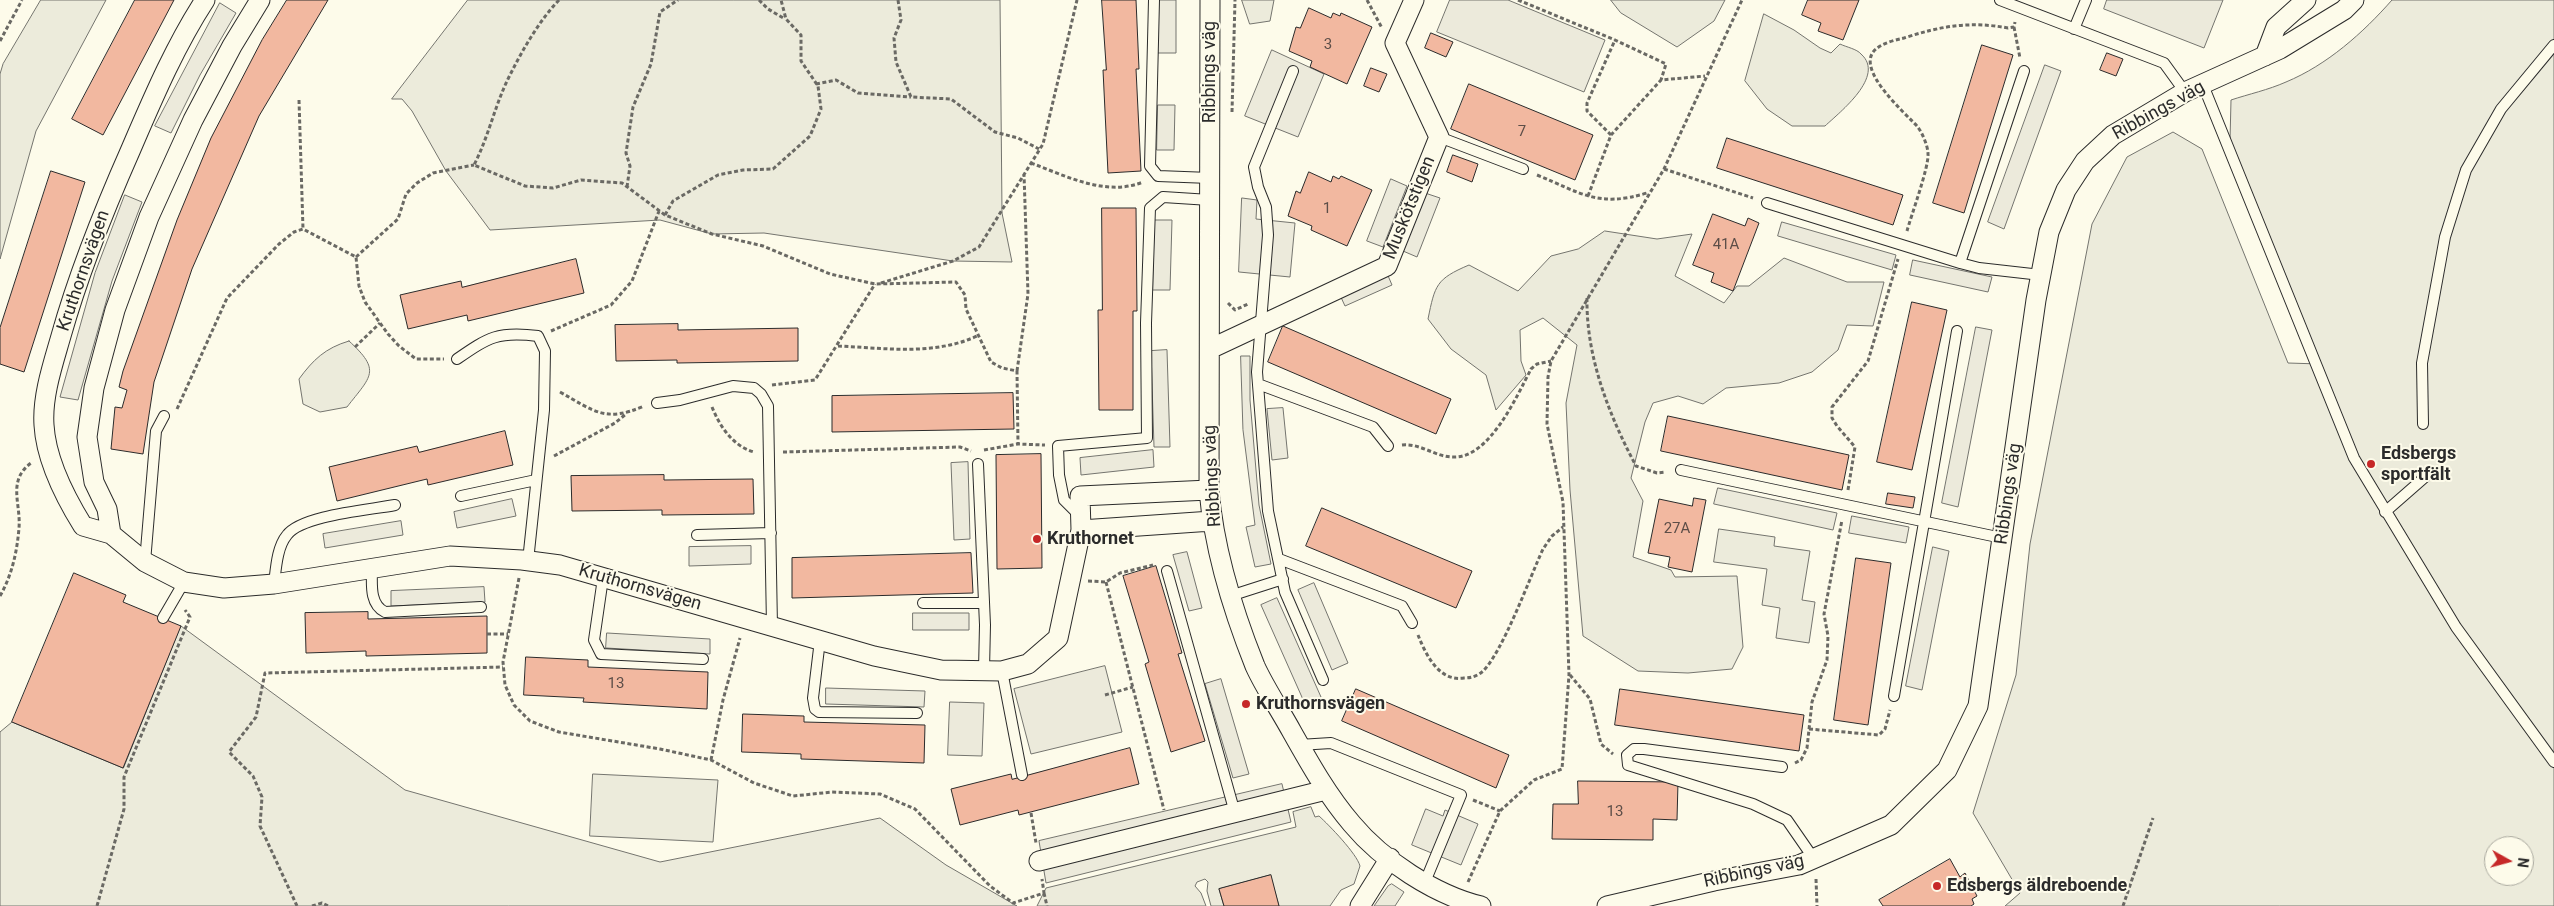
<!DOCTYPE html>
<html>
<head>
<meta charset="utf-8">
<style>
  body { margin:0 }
  #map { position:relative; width:2554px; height:906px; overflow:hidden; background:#fdfbea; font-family:Roboto,sans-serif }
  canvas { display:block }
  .north { position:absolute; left:2484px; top:836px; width:50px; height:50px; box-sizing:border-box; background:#fdfbea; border:1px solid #a9a89e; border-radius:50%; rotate:97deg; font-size:14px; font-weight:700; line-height:20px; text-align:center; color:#2b2b2b }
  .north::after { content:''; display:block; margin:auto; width:18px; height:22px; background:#c62828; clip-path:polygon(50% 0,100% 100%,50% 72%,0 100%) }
</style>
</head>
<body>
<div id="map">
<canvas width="2554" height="906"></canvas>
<div class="north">N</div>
</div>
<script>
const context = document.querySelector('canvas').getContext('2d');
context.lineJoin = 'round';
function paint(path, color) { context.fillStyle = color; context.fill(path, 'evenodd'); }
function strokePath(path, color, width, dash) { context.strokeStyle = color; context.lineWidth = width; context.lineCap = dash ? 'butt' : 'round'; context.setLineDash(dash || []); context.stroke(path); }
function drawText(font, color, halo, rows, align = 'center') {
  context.font = font + ' Roboto,sans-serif'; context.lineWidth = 4; context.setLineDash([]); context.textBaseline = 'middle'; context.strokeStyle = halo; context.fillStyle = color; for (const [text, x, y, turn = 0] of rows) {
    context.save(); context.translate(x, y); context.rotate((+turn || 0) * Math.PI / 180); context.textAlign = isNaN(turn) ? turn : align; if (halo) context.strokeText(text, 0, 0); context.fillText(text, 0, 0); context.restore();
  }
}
const green = new Path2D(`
  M41 0H106L36 131 0 259V74L3 64Z
  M468 0H1000L1002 213 1012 262 953 261 764 233 712 234 660 220 490 230 446 171 412 111 402 99H392Z
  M1242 0H1274L1270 21 1250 24Z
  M1611 0H1725L1714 21 1677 47 1621 13Z
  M2392 0H2554V906H2005L2020 893 1973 813 2016 675 2030 544 2092 224 2127 157 2173 132 2202 149 2288 363 2320 364 2230 141 2231 100C2249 94 2268 90 2286 82 2327 65 2363 33 2392 0ZM2494 846H2524V876H2494Z
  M1764 14 1794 30 1820 48 1831 53 1840 44C1846 47 1857 49 1861 54 1886 76 1840 112 1825 126H1792L1767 109 1745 81Z
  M1605 231 1657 239 1692 234 1675 276 1724 303 1737 286H1749L1784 258 1847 282H1884L1873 326 1847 325 1838 350 1812 372 1779 383 1726 388 1703 404 1678 396 1653 403 1645 422 1631 478 1643 501 1633 557 1671 570 1675 577 1737 576 1743 647 1732 669 1688 673 1638 671 1583 636 1570 490 1566 403 1577 345 1543 318 1520 330 1521 361 1526 375 1496 410 1486 375 1451 349 1428 319C1435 285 1436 279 1469 265L1518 291 1551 256 1578 249Z
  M349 341C382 371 371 376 347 407L320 412 303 404 299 379C313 360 325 348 349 341Z
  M1719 529 1775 537 1774 546 1810 551 1802 600 1815 602 1809 643 1776 638 1780 608 1762 605 1767 569 1714 562Z
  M181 626 405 790 660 862 880 818 946 865 1017 906H0V732L12 722 123 768Z
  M593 774 718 780 713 842 590 836Z
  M1311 807 1315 817 1319 816C1329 825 1357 854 1360 866L1354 884 1341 890 1330 906H1279L1270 875 1219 889 1224 906H1211L1207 891 1208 882 1205 879 1197 882 1195 886 1201 893 1206 906H1037L1046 888 1296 827 1293 812Z
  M1392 884 1404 892 1395 906H1374L1388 886Z`);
paint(green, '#ecebdb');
strokePath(green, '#74746e', 1);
const parking = new Path2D(`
  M1158 0H1176V53H1158Z
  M1450 0H1508L1605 40 1584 92 1437 32Z
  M2107 0H2223L2204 48 2104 9Z
  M220 3 236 13 200 75 171 133 155 126Z
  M1272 50 1324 74 1298 137 1245 116Z
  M2045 65 2061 71 2004 229 1988 222Z
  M1158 105H1175L1174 150H1157Z
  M1391 179 1407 186 1383 247 1367 241Z
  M1425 193 1440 198 1417 257 1403 251Z
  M125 195 142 202 112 281 78 400 60 397 95 273Z
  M1242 198 1257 200 1256 219 1295 223 1290 277 1239 272Z
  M1154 220H1172L1170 290H1153Z
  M1782 222 1896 255 1892 270 1778 236Z
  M1913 260 1992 277 1988 292 1910 275Z
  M1386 271 1392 285 1345 306 1339 293Z
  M1976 327 1992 330 1958 507 1942 503Z
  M1167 350 1170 447H1154L1151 351Z
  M1241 356H1250V400L1259 505 1271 564 1255 567 1246 527 1255 525 1243 430Z
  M1283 408 1288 458 1272 460 1267 409Z
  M1153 450 1154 467 1081 475 1080 458Z
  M968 462 970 539 954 540 951 463Z
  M1718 488 1837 513 1833 530 1714 504Z
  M512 499 516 516 457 528 454 512Z
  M1852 516 1909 527 1906 543 1849 533Z
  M401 521 403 535 325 548 323 534Z
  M751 546V564L689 566V547Z
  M1933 547 1949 551 1922 690 1906 686Z
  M1187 552 1202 608 1189 611 1173 555Z
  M1314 583 1348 663 1332 670 1298 590Z
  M484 587 485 602 391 606V591Z
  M1277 598 1321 697 1305 704 1261 605Z
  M913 613H969V630H913Z
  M607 633 710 639V654L606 648Z
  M1105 666 1122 732 1031 754 1014 689Z
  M1221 679 1249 774 1233 778 1205 684Z
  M826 688 925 691 924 707 826 704Z
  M950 702 984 703 982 756 948 755Z
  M1282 784 1291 822 1046 883 1039 841Z
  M1426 809 1443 816 1445 810 1478 824 1461 865 1412 845Z`);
paint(parking, '#eceadb');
strokePath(parking, '#74746e', 1);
const building = new Path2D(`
  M135 0H174L103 135 72 119Z
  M287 0H328L259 116 192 269 154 382 143 454 111 449 115 407 122 408 127 390 119 387 123 371 177 220 211 138 262 40Z
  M1102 0H1136L1139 69H1136L1141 171 1108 173 1103 70H1106Z
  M1808 0H1859L1843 40 1818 31 1821 23 1802 15Z
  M1309 8 1331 18 1333 13 1340 16 1341 13 1372 27 1347 84 1310 67 1312 61 1289 51 1296 27 1300 28Z
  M1431 33 1453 42 1446 57 1425 48Z
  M1982 45 2013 55 1964 213 1933 203Z
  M2107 53 2123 59 2116 76 2100 70Z
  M1371 68 1387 74 1379 92 1364 86Z
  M1469 84 1593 135 1575 180 1451 129Z
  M1727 138 1903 195 1893 225 1717 168Z
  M1453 155 1478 164 1472 182 1447 172Z
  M51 171 85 182 24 372 0 364V328Z
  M1309 172 1331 182 1333 176 1339 179 1341 176 1372 190 1347 246 1311 230 1312 226 1288 216 1296 191 1300 193Z
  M1102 208H1136L1137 311H1133V410H1099L1098 310H1102Z
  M1713 214 1745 226 1748 218 1759 223 1733 291 1711 282 1714 273 1693 265Z
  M576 259 584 293 468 321 467 315 408 329 400 295 461 281 462 287Z
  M1912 302 1947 310 1912 470 1877 462Z
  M678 324V330L798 328V361L677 363V360L616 361 615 325Z
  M1283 326 1451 399 1436 434 1268 362Z
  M1013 393 1014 429 832 432V396Z
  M1668 416 1849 455 1842 490 1661 451Z
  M505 431 513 465 428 485 427 479 337 501 329 467 417 446 419 452Z
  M1041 454 1042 568 997 569 996 455Z
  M664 475V480L753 479 754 514 662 515V510L572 511 571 476Z
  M1888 493 1915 497 1913 508 1886 504Z
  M1694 498 1706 500 1692 572 1668 567 1670 557 1648 553 1659 499 1692 506Z
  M1322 508 1472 571 1456 608 1306 546Z
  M971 553 973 593 792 598V558Z
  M1856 558 1891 563 1868 725 1834 720Z
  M1156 566 1182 653 1178 654 1205 741 1171 752 1145 664 1149 662 1123 576Z
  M74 573 126 595 123 602 181 626 123 768 12 722Z
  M368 612V619L487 616V653L366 656V651L306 653 305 613Z
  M526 657 588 660V667L708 672 707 709 583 702 584 698 524 695Z
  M1356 689 1509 755 1496 788 1342 721Z
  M1620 689 1804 715 1799 751 1615 725Z
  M743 714 804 716V722L925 725 924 763 801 759V754L742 752Z
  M1130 748 1139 784 1019 815 1018 810 960 825 951 789 1011 774 1012 779Z
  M1578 781 1678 782 1677 820 1653 819V840L1552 839 1553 804H1578Z
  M1950 859 1960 877 1965 873 1977 896 1972 899 1974 904 1971 906H1883L1879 900Z
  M1271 875 1279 906H1224L1219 889Z`);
paint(building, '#f2b8a0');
strokePath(building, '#2b2b2b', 1);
const service = new Path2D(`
  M1154 0 1150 166 1158 176 1210 178
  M2000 0 2164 63 2185 92
  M2074 29 2086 0
  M1293 71 1254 167 1258 187 1266 207 1268 235 1257 372 1268 511 1285 592 1323 680
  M2203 85 2354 458 2456 627 2554 762
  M1439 137 1523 169
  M1767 203 1960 263 1979 268 2041 275
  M1960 263 2024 71
  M457 359C489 337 498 331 538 336L545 351 544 410 528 561
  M1258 384 1373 427 1388 446
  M657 403 680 400 733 386 754 388 761 394 768 406 772 626
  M2423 424 2422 363 2445 237 2466 170 2501 109 2554 45
  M978 464 985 625 984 670
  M1681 470 2002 538
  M461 496 536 480
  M2385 512 2425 477
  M1080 516 1064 500 1059 475 1058 446 1147 438 1146 323 1150 208 1163 197 1210 200
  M697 535 771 533
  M1279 559 1402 606 1412 623
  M145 562 156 431 164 416
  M372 568C372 583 369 604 385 612L481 607
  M1167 571 1235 813
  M603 578 594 640 601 654 703 659
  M274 584C276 568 277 547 287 535 302 515 370 510 395 505
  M1230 596 1283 579
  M923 603H984
  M163 618 184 582
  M820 640 813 698 815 709 819 712 917 713
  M1002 671 1022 775
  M1894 696 1957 331
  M1299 745 1331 743 1461 795 1425 882
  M1782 767 1644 749H1634L1627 755 1628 765 1753 804 1787 820 1814 859`);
const minor = new Path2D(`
  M205 0C175 46 153 98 131 149 104 210 79 272 61 336 53 364 42 396 44 425 46 461 65 497 83 526L111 534 145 562 184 582 224 588 274 584 450 556 522 560 560 565 874 656 941 670 1002 671 1028 664 1058 638 1081 530 1080 496 1209 490
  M1210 0 1209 490C1214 550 1233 611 1255 666 1265 688 1280 710 1292 732 1310 764 1328 796 1352 824 1382 860 1435 895 1481 906
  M2265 56 2276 27 2306 0
  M1210 349 1387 266 1439 137 1395 43 1414 0
  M1081 530 1212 521
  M111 534 107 509 94 482 87 437 94 388 115 310 149 217 193 120 232 46 260 0
  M1039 861 1326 790
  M1360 906 1390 858
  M1607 906 1714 881 1799 865 1891 825 1947 770 1978 706 2036 300 2049 232 2066 190 2085 161 2113 135 2185 92 2280 49 2344 10 2354 0`);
strokePath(service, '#2b2b2b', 12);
strokePath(minor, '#2b2b2b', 21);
strokePath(new Path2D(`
  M559 0C539 21 523 49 510 75 495 104 489 136 474 165L525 186 553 188 581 180 622 183 665 215 712 234 763 246 830 274 875 284 956 282 965 295 966 309 991 362 1002 368 1017 371 1018 444 1045 445
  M759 0 768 9 785 19
  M898 0 901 20 894 38 896 62 911 97 951 99 995 132 1018 138 1039 149
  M1367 0 1382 28
  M1518 0 1615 40 1666 64 1661 80
  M2014 27 2020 58
  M0 41 22 0
  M816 84 836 80 858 93 911 97
  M299 100 303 229
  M1232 112 1235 0
  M1611 135 1587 111V103L1615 40
  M1031 163C1066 176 1106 197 1143 182
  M1664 169 1753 198
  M1537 175C1581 193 1598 208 1647 193
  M627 187 630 166 626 153 633 107 651 64 660 12 678 0
  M1588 196 1611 135 1661 80 1705 76
  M665 215 673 201 718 175 743 170 773 169 810 136 821 109 818 86 801 61V35L786 19 781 0
  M1907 231C1911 216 1929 167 1928 154 1928 146 1922 132 1917 126 1905 113 1853 68 1876 49 1883 43 1895 40 1904 38 1941 26 1970 21 2008 28L2014 27 2015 22
  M356 257 398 219 406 194 417 183 433 173 474 165
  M881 283 953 261 979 247 1043 144 1077 0
  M1587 298C1586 357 1609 415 1636 466L1657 473 1666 472
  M1228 303 1235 310 1248 304
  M551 331 611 305 632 281 659 211
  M838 346C884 348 934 356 977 336
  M355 347 380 323
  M1017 371 1028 294 1024 174
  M772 385 815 380 875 284
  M560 392C594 411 605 423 644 406
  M712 407C720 427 733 446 754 452
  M177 409 227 298 279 244 294 232 303 229 356 257 359 286 365 302 388 334 399 346 416 359H444
  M1402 445C1421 443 1435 457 1453 457 1489 459 1517 396 1531 369L1537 364 1551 361
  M984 450 1018 444
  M783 452 960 447 971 451
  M554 456 615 423 626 414
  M1848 490 1855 447 1837 426 1832 418V407L1868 361 1898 259
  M519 578 503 662 505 685 514 705 530 721 559 732 660 749 711 760 754 783 793 796 832 792 880 794 915 809 990 886 1013 903 1044 893 1042 879
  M1088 581 1106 582 1120 573 1153 565
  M1106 582 1164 810
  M0 596C12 575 17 552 19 528 21 503 7 481 31 463
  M487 634H508
  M1418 635C1426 655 1439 682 1464 678 1471 678 1477 676 1482 672 1502 654 1530 577 1543 549L1552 536 1563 527
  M1570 675 1590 699 1601 744 1613 754
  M1105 695 1133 687
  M1809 729 1879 735 1885 729 1890 710
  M711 760 723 700 740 638
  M1795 763 1801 760 1807 748 1812 702 1827 660 1828 636 1824 614 1842 520
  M1473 800 1500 811
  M1031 813 1036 843
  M1816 879 1817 906
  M1468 882 1500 811 1534 780 1562 769 1569 675 1563 502 1547 424 1548 377 1551 361 1664 169 1742 0
  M1044 893 1047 906
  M97 906 124 809V777L190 617 185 610
  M297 906 260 826 262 797 253 776 229 752 256 717 265 673 503 667
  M312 906 322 903 328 906
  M2123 906 2153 818`), '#6a6964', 3, [4, 2.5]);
strokePath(service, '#fdfbea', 10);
strokePath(minor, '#fdfbea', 19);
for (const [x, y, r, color] of [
  [2371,464,5,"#c62828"],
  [1037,539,5,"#c62828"],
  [1246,704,5,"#c62828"],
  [1937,886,5,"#c62828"]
]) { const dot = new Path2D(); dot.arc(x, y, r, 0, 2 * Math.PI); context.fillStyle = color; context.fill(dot); strokePath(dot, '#fdfbea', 2); }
drawText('15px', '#5d4e48', null, [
  ["3",1328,45],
  ["7",1522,132],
  ["1",1327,209],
  ["41A",1726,245],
  ["27A",1677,529],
  ["13",616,684],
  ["13",1615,812]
]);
drawText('18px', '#2b2b2b', '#fdfbea', [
  ["Ribbings väg",1210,72,-90],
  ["Ribbings väg",2159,111,-29],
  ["Muskötstigen",1410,208,-68],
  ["Kruthornsvägen",84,271,-71],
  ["Ribbings väg",1213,476,-93],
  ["Ribbings väg",2009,494,-82],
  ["Kruthornsvägen",640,588,16],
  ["Ribbings väg",1754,872,-12]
]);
drawText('bold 18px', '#2b2b2b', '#fdfbea', [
  ["Edsbergs",2381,454],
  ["sportfält",2381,475],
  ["Kruthornet",1047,539],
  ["Kruthornsvägen",1256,704],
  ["Edsbergs äldreboende",1947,886]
], 'left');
</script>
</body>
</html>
